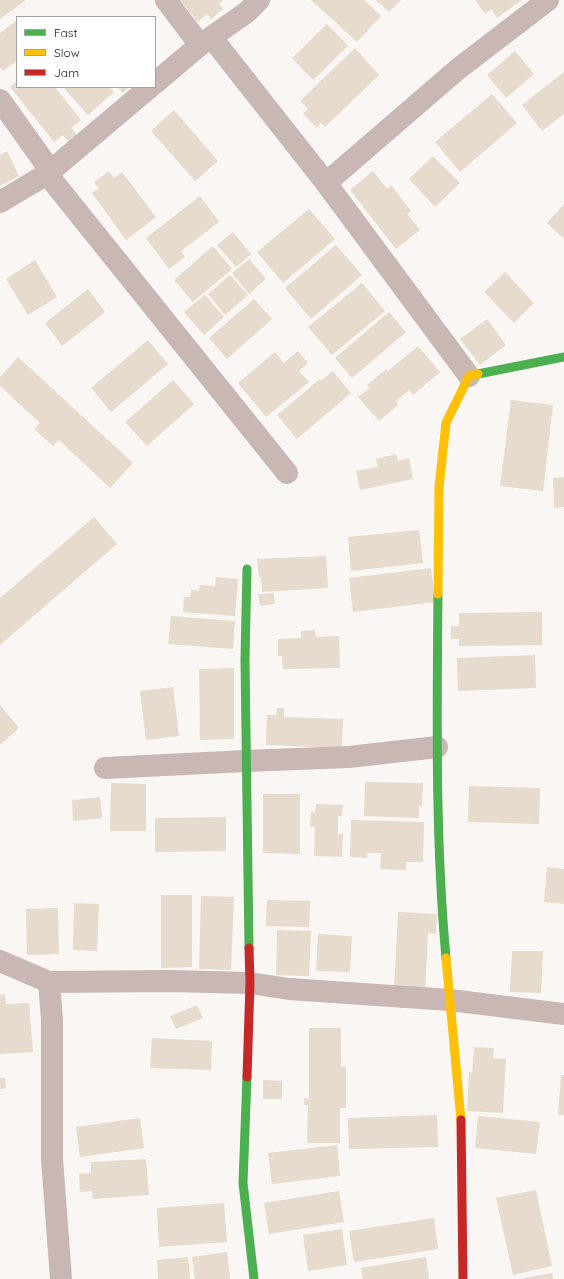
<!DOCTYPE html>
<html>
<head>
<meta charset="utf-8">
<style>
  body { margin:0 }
  #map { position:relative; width:564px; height:1279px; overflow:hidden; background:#f9f6f3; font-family:Quicksand,sans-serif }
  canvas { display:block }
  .legend { position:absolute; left:16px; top:16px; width:140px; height:72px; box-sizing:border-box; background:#fff; border:1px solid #a5a19e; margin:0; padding:5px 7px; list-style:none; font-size:12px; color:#1d130d }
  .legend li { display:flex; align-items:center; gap:8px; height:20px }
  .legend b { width:20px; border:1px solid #a5a19e }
</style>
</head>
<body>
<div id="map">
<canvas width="564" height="1279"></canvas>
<ul class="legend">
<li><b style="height:5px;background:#4caf50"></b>Fast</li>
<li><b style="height:5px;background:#ffc107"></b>Slow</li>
<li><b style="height:5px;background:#c62828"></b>Jam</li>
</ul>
</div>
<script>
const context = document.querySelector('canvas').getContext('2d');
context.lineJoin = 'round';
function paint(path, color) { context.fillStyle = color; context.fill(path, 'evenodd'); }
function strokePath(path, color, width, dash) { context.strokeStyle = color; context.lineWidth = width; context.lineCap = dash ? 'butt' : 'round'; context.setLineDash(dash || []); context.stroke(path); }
paint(new Path2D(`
  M0 0H26L0 19Z
  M180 0H223L219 4 223 9 211 19 207 14 198 22Z
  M311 0H364L381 16 357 42Z
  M376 0H401L389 12Z
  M475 0H522L497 18 491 9 485 14Z
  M17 20V61L3 71 0 67V33Z
  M327 24 348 46 313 80 292 58Z
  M355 48 379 75 325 127 321 123 317 128 303 114 308 109 300 101Z
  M515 51 534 74 506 98 487 75Z
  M564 72V114L542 131 522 105Z
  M17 81V87H55L81 120 71 128 80 138 71 145 63 135 54 142 10 87Z
  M63 87H109L114 92 88 115Z
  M117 87H129L123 93Z
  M492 94 517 123 460 172 435 142Z
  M174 110 218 161 195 181 151 131Z
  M7 151 19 176 0 186V155Z
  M433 156 460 183 435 207 409 179Z
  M109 171 114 178 122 172 156 217 126 240 92 193 99 188 94 182Z
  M373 171 387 189 391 185 411 211 407 214 420 230 396 249 350 190Z
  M200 196 219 222 181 251 185 257 169 269 146 238Z
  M564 204V239L547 223Z
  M309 209 335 239 283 283 257 252Z
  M233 232 251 254 236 267 217 245Z
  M336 245 362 275 311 319 285 288Z
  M213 246 232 269 193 302 174 280Z
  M249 259 266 279 249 294 232 273Z
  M35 260 57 297 28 315 6 279Z
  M505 272 534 303 514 323 484 292Z
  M230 275 248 295 225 315 208 294Z
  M362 283 385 311 332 355 308 327Z
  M88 289 105 312 62 346 45 323Z
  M205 295 224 317 204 335 184 312Z
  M254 299 272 319 227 359 209 338Z
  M389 312 406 332 352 378 335 358Z
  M487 319 506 345 480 365 460 339Z
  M148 340 168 364 111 412 91 388Z
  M418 346 440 372 413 395 409 390 396 401 398 405 379 421 358 397 370 388 367 385 386 369 388 371Z
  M298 351 308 363 299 371 309 382 266 417 238 383 275 352 284 363Z
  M18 357 133 463 110 488 59 440 53 446 34 429 40 423 0 386V377Z
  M333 371 351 393 297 439 277 415 320 379 321 381Z
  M173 380 194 404 147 446 125 422Z
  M511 400 553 405 543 491 500 486Z
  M396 454 398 461 409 458 413 479 360 490 356 471 378 467 376 459Z
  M564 477V507L554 508 553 478Z
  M94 517 117 544 0 645V598Z
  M419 530 423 563 351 571 348 537Z
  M326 556 328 588 262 592 261 577H259L257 559Z
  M431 568 435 602 353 612 349 578Z
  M216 577 238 579 235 616 183 612 184 597H190L191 590 199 591 200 585 215 586Z
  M274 593 275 604 260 606 258 594Z
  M542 612V645L459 646V639H451V626H459V613Z
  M171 616 235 621 233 649 168 644Z
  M315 630 316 637 339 636 340 668 283 669 282 656H278V639L301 638V631Z
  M535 655 536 688 458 691 457 658Z
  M234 668V739L200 740 199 669Z
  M173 687 179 736 146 740 140 691Z
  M0 705 19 728 0 745Z
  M277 708H284V717L343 719 342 748 266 745 267 715H276Z
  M365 782 423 783 422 806H419V818L364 816Z
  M111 783 146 784V831H110Z
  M469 786 540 788 539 824 468 822Z
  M263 794H300V854L263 853Z
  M100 797 102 818 73 821 72 800Z
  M316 804 343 805 342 817 338 816V834H343L342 857 314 856 315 827H310L311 812 315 813Z
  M226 817V851L155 852V818Z
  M351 820 424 822 423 862H406V870L380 869 381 853H367V858L350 857Z
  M547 867 564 869V904L544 902Z
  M161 895H192V967L161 968Z
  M201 896 234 897 231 970 199 969Z
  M267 900 310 901 309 927 266 926Z
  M74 903 99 904 97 951 73 950Z
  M58 908 59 954 27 955 26 909Z
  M398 912 437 914 436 934 428 933 425 993 394 991Z
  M277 930 311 931 309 976 276 975Z
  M318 934 352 936 350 972 316 971Z
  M512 951H543L541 993 510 992Z
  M5 994 6 1004 29 1003 33 1052 0 1054V995Z
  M197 1005 203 1018 176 1029 170 1016Z
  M309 1028H341V1067H346V1108H340V1143H307L308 1105H304V1098L309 1099Z
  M152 1038 212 1041 211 1070 150 1068Z
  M474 1047 494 1048 493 1058 506 1059 503 1113 467 1111 469 1072 472 1073Z
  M561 1075H564V1115H558Z
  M0 1078H5L6 1088 0 1089Z
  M263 1080 282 1081V1099H263Z
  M437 1115 438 1147 349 1149 348 1118Z
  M478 1116 540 1122 536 1154 475 1148Z
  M140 1118 144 1148 80 1157 76 1127Z
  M337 1145 340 1176 272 1184 268 1153Z
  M146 1159 149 1195 93 1199 92 1191 80 1192 79 1174 91 1173V1162Z
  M536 1190 552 1266 513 1275 496 1198Z
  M339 1191 344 1222 269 1234 264 1203Z
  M224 1203 227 1242 159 1247 157 1208Z
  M434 1218 438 1249 354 1262 349 1231Z
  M342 1229 347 1265 308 1271 303 1235Z
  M227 1252 230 1279H195L192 1257Z
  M188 1257 190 1279H158L157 1260Z
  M426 1257 429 1279H363L361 1268Z
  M552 1273 553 1279H524V1278Z`), '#e6dbcc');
strokePath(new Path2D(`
  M166 0 200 45
  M212 38 326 183 469 376
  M155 83 200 45 247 12 259 0
  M0 100 50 170
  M47 174 287 473
  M326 183 458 69 548 0
  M0 202 47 174 150 87
  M105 768 246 761 349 757 437 747
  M0 961 49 982 52 1020V1159L61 1279
  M49 982 169 981 250 983 289 989 450 1000 564 1014`), '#c9b7b3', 22);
strokePath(new Path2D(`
  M478 374 564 357
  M247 569 245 659 249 948
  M438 594C437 715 435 837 446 958
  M247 1077 243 1183 254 1279`), '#4caf50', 9);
strokePath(new Path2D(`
  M438 594 439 487 446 423 469 376 478 374
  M446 958 461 1120`), '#ffc107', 9);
strokePath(new Path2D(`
  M247 1077 250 983 249 948
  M461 1120 463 1279`), '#c62828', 9);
</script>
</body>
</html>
